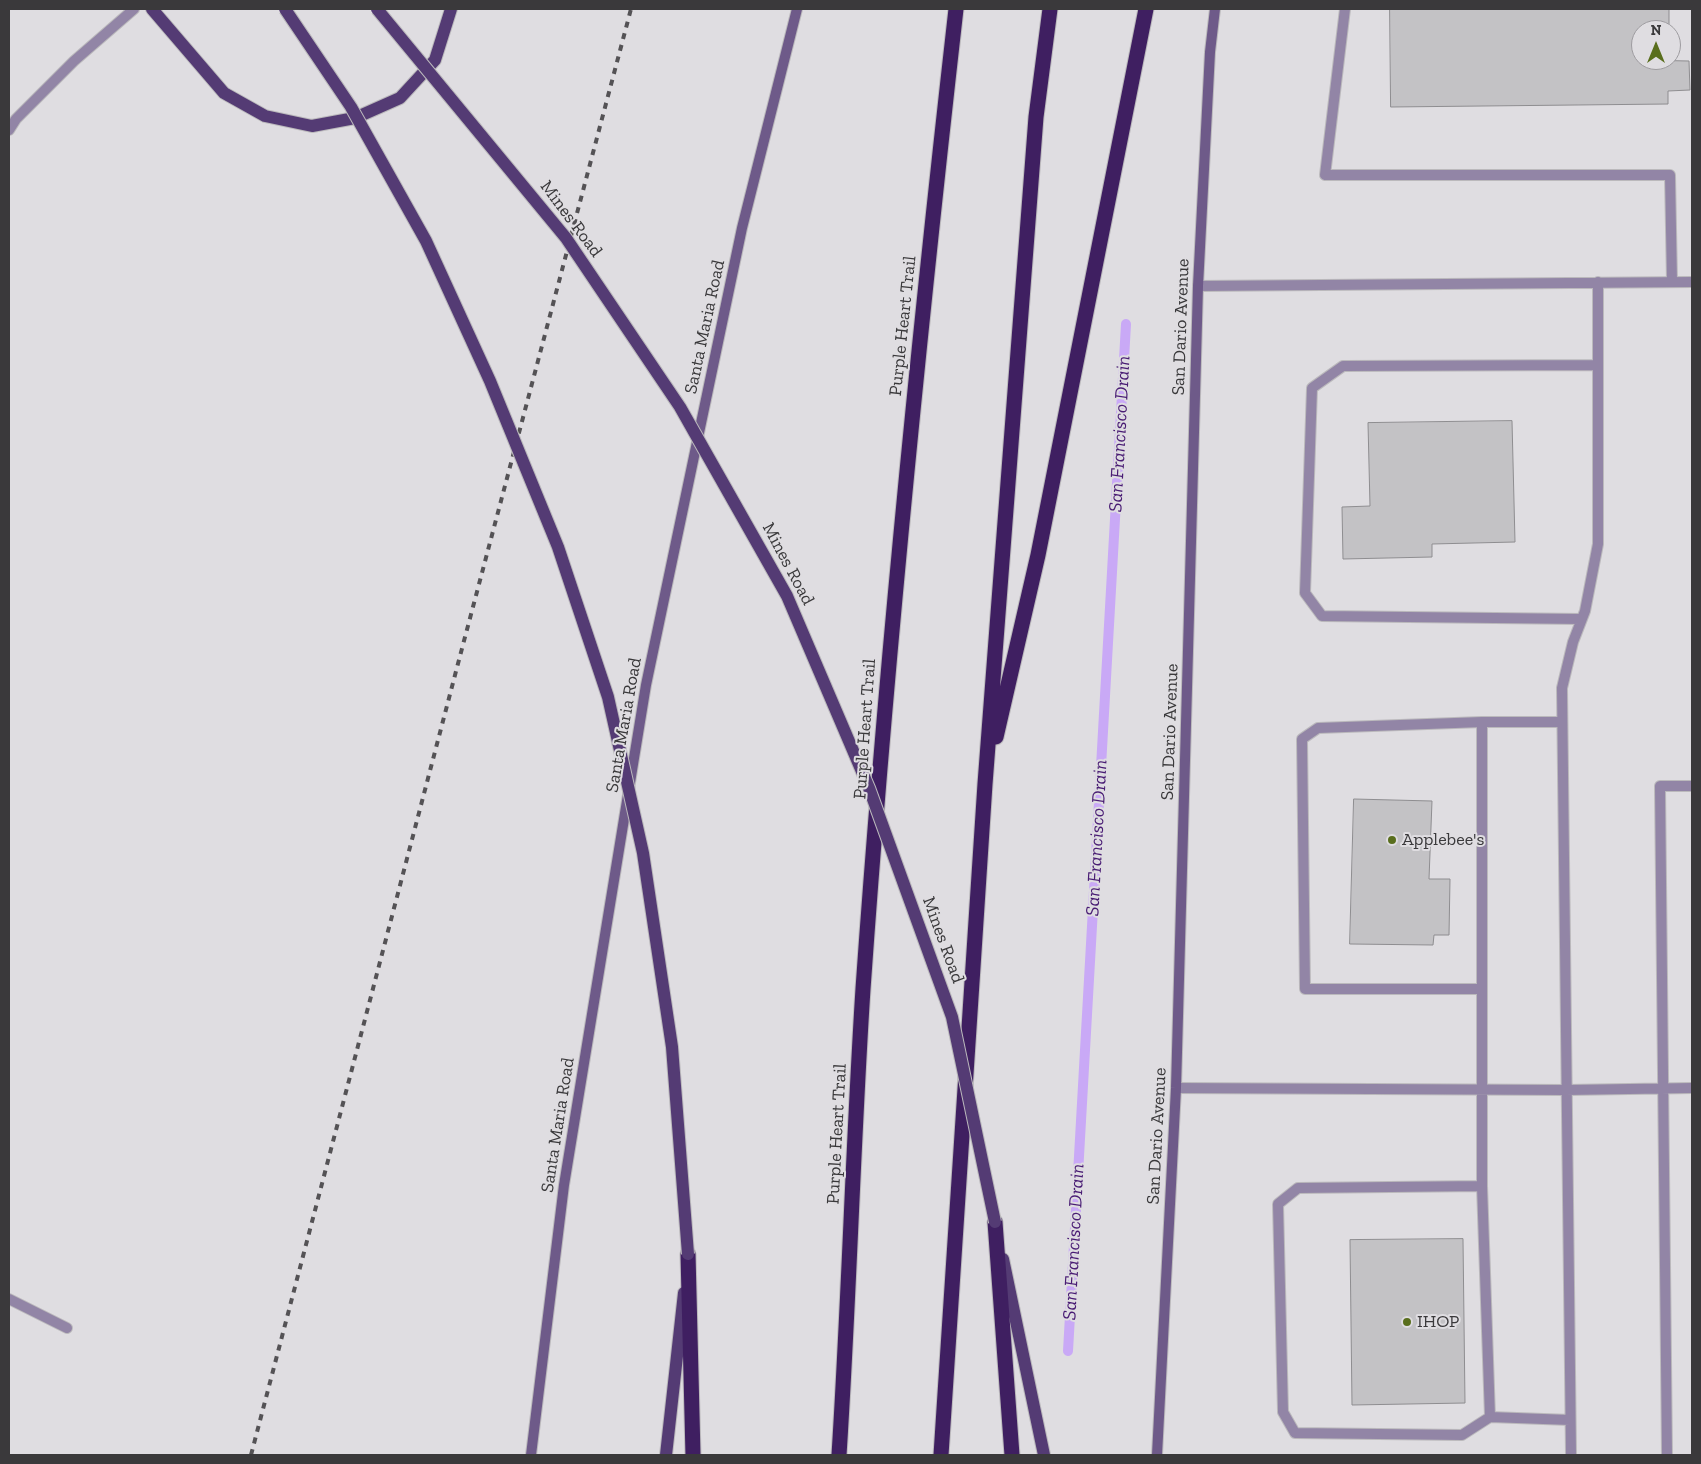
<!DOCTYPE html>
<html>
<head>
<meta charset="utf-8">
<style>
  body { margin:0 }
  #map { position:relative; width:1701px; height:1464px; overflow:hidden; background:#dfdde1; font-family:"Zilla Slab",serif }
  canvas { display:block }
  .frame { position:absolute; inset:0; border:10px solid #3a393b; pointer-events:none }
  .north { position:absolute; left:1631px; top:20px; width:50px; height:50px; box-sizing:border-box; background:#dfdde1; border:1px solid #9d9b9f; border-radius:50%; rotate:0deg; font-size:14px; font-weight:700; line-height:20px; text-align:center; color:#3a393b }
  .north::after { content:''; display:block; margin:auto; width:18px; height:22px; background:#596e1d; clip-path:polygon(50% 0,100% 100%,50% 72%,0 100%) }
</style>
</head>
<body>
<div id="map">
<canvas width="1701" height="1464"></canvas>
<div class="frame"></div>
<div class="north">N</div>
</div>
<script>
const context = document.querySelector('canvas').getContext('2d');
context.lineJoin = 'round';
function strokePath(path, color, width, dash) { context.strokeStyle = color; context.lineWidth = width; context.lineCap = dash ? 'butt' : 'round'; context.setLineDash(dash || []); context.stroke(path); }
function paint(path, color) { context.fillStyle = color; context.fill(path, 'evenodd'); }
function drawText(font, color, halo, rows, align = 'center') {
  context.font = font + ' "Zilla Slab",serif'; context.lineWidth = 4; context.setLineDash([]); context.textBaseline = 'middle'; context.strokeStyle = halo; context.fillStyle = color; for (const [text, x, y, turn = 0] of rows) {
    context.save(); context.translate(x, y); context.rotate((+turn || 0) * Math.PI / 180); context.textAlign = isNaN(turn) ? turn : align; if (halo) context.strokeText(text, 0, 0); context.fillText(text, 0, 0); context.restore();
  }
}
strokePath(new Path2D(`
  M1068 1351 1126 324`), '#c9a9f6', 10);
const building = new Path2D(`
  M1390 9H1669V30H1641V60L1689 61 1690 90 1668 91V104L1391 107Z
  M1512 421 1515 542 1432 544V557L1343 559 1342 507 1370 506 1368 423Z
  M1354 799 1432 801 1429 879H1450L1449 935H1434L1433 945 1350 944Z
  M1463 1239 1465 1403 1352 1405 1350 1240Z`);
paint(building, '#c3c2c5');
strokePath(building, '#8e8d90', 1);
const lane = new Path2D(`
  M1345 9 1325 175H1670L1672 282
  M1198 286 1692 282
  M1581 619 1322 616 1305 593 1312 388 1343 366 1598 365
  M1482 722 1318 728 1302 739 1305 989H1482
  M1176 1088 1566 1090 1692 1088
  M1482 1186V722H1562
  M9 1299 67 1328
  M1490 1417 1482 1186 1298 1188 1278 1204 1283 1412 1295 1433 1462 1435 1490 1417 1570 1420
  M1571 1455 1562 688 1573 642 1585 611 1598 544V282
  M1667 1455 1660 786H1692`);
const street = new Path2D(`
  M9 130 16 119 74 61 134 9`);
const secondary = new Path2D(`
  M531 1455 564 1185 646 685 742 228 797 9
  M1157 1455 1176 1088 1198 286 1210 52 1215 9`);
const primary = new Path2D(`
  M152 9 224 93 265 116 312 126 355 118 400 98 435 60 451 9
  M1003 1259 1044 1455
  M666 1455 684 1293`);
const highway = new Path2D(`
  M996 737 1038 555 1146 9
  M995 1222 1012 1455
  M688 1254 693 1455
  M839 1455C849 1300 853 1144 863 989 886 661 919 335 956 9
  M941 1455 985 784 1036 117 1050 9`);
strokePath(lane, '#bbb9bc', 12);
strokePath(street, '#bbb9bc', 12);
strokePath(secondary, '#bbb9bc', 12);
strokePath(primary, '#bbb9bc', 14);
strokePath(highway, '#bbb9bc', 17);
strokePath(lane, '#9285a6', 10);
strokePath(street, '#9285a6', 10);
strokePath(secondary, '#6e5a89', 10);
strokePath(primary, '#543b74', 12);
strokePath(highway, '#3f1f61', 15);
strokePath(new Path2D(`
  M251 1455 460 656 631 9`), '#545255', 4, [6, 6]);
const primaryBridge = new Path2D(`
  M285 9 351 107 426 241 490 381 558 547 608 697 643 853 672 1047 688 1254
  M377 9 566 238 680 407 787 596 869 788 952 1017 995 1222`);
strokePath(primaryBridge, '#bbb9bc', 14, []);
strokePath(primaryBridge, '#543b74', 12);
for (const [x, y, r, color] of [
  [1392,840,5,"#596e1d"],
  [1407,1322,5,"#596e1d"]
]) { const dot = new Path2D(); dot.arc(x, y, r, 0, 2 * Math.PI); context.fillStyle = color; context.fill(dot); strokePath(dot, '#dfdde1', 2); }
drawText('18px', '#3a393b', '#dfdde1', [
  ["Mines Road",571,219,53],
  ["Purple Heart Trail",903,326,-84],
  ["Santa Maria Road",705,327,-78],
  ["San Dario Avenue",1181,327,-88],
  ["Mines Road",788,564,62],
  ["Santa Maria Road",624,725,-80],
  ["Purple Heart Trail",865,729,-86],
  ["San Dario Avenue",1170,732,-88],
  ["Mines Road",943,940,70],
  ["Santa Maria Road",558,1125,-81],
  ["Purple Heart Trail",837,1134,-87],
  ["San Dario Avenue",1157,1136,-87]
]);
drawText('18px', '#3a393b', '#dfdde1', [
  ["Applebee's",1402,840],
  ["IHOP",1417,1322]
], 'left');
drawText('italic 19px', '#491c74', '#dfdde1', [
  ["San Francisco Drain",1120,434,-87],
  ["San Francisco Drain",1097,838,-87],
  ["San Francisco Drain",1074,1242,-87]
]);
</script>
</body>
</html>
